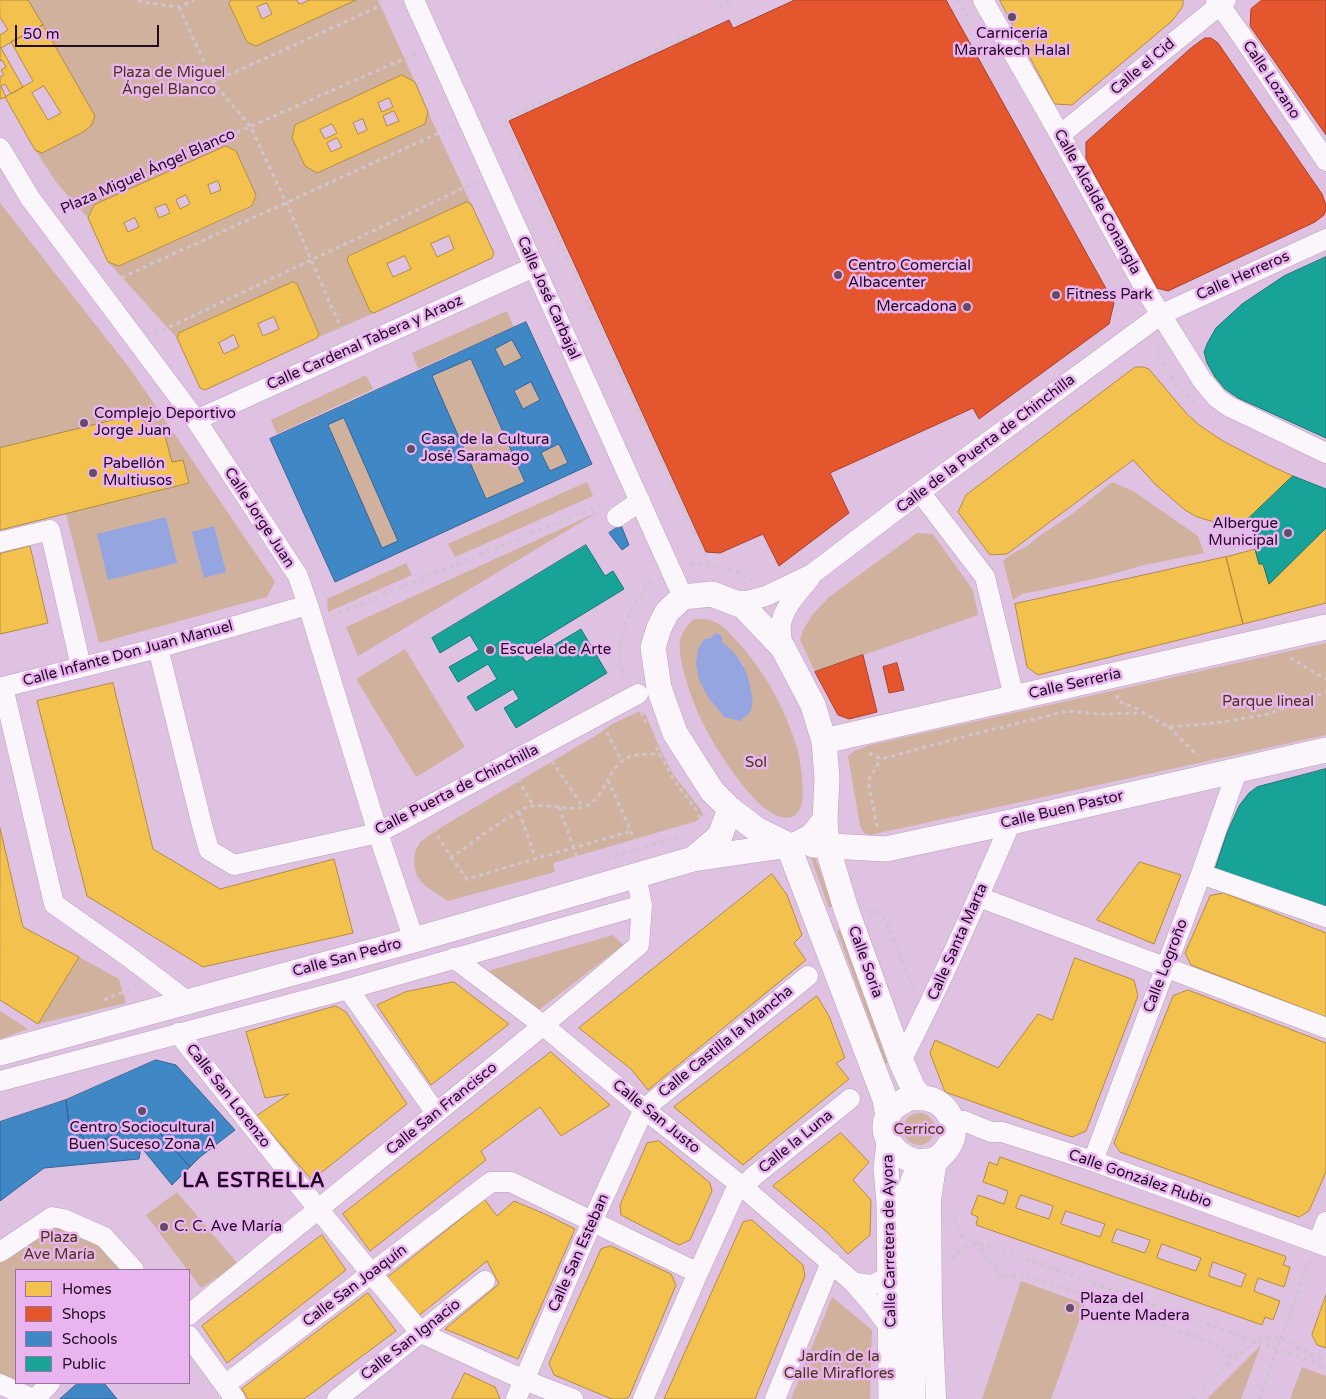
<!DOCTYPE html>
<html>
<head>
<meta charset="utf-8">
<style>
  body { margin:0 }
  #map { position:relative; width:1326px; height:1399px; overflow:hidden; background:#dfc2e2; font-family:"Varela Round",sans-serif }
  canvas { display:block }
  .legend { position:absolute; left:15px; top:1269px; width:175px; height:115px; box-sizing:border-box; background:#eab4f0; border:1px solid #99719e; margin:0; padding:6px 9px; list-style:none; font-size:15px; color:#200c22 }
  .legend li { display:flex; align-items:center; gap:10px; height:25px }
  .legend b { width:25px; border:1px solid #99719e }
  .scale { position:absolute; left:15px; top:25px; width:144px; height:22px; box-sizing:border-box; border:2px solid #200c22; border-top:0; padding-left:6px; font-size:15px; line-height:18px; white-space:nowrap; color:#200c22; -webkit-text-stroke:4px #eab4f0; paint-order:stroke }
</style>
</head>
<body>
<div id="map">
<canvas width="1326" height="1399"></canvas>
<ul class="legend">
<li><b style="height:14px;background:#f2c14e"></b>Homes</li>
<li><b style="height:14px;background:#e4572e"></b>Shops</li>
<li><b style="height:14px;background:#3f88c5"></b>Schools</li>
<li><b style="height:14px;background:#17a398"></b>Public</li>
</ul>
<div class="scale">50 m</div>
</div>
<script>
const context = document.querySelector('canvas').getContext('2d');
context.lineJoin = 'round';
function paint(path, color) { context.fillStyle = color; context.fill(path, 'evenodd'); }
function strokePath(path, color, width, dash) { context.strokeStyle = color; context.lineWidth = width; context.lineCap = dash ? 'butt' : 'round'; context.setLineDash(dash || []); context.stroke(path); }
function drawText(font, color, halo, rows, align = 'center') {
  context.font = font + ' "Varela Round",sans-serif'; context.lineWidth = 5; context.setLineDash([]); context.textBaseline = 'middle'; context.strokeStyle = halo; context.fillStyle = color; for (const [text, x, y, turn = 0] of rows) {
    context.save(); context.translate(x, y); context.rotate((+turn || 0) * Math.PI / 180); context.textAlign = isNaN(turn) ? turn : align; if (halo) context.strokeText(text, 0, 0); context.fillText(text, 0, 0); context.restore();
  }
}
paint(new Path2D(`
  M28 0H231L229 4 247 42 256 46 356 0H378L415 82 402 75 295 124 292 138 305 166 318 173 425 124 428 112 471 204 467 202 349 256 347 260 370 311 374 313 317 338 319 333 297 284 292 282 179 333 177 338 108 262 120 266 252 207 256 195 236 152 226 147 94 205 88 218 56 182 35 150 42 153 83 132 91 126 95 116Z
  M0 203 131 370 275 582 267 597 99 643 66 514 0 530Z
  M507 311 514 327 418 369 412 353Z
  M512 340 522 358 504 367 495 349Z
  M471 359 525 482 486 499 432 376Z
  M366 375 373 389 277 434 271 420Z
  M531 382 540 400 523 409 514 391Z
  M344 418 398 541 382 548 328 425Z
  M559 444 568 463 550 471 541 453Z
  M587 482 593 496 455 557 448 544Z
  M1112 482 1133 491 1198 536 1204 553 1144 565 1102 577 1052 588 1022 594 1013 600 1003 561 1010 555 1029 545 1035 539 1072 514Z
  M598 512 358 656 346 627Z
  M917 533 933 534 973 590 978 615 815 672 800 640 803 630 813 614 829 597Z
  M406 563 412 575 328 612 327 599Z
  M694 619C700 619 708 619 713 621 722 624 729 633 736 640 765 671 786 710 798 751 800 760 801 769 802 777 803 788 805 810 794 816 763 831 710 740 700 717 692 701 677 657 680 641 682 632 687 625 694 619ZM717 633 719 634 722 642 737 657 744 665 724 717 708 697 704 639 711 638 713 635Z
  M1326 643V735L870 835 864 833 860 826 848 756 854 751 870 745Z
  M405 649 465 747 416 777 356 679Z
  M638 712H642L646 715 659 747 673 774 701 810 703 815 697 821 553 863 555 872 448 901 425 886 417 876 414 865 415 852 420 842 440 828 600 733 612 724Z
  M815 857 833 906 829 908 811 858Z
  M841 929 888 1063 885 1064 837 931Z
  M613 935 623 945 535 1013 481 973Z
  M79 957 119 979 126 1003 38 1024Z
  M0 1011 28 1029 0 1039Z
  M903 1129a16 16 0 1 1 32 0a16 16 0 1 1-32 0Z
  M177 1192 238 1264 201 1288 146 1215Z
  M58 1221 107 1245 131 1270H16V1381L0 1373V1257Z
  M1021 1281 1085 1304 1051 1399H982Z
  M832 1297 872 1330 870 1399H791Z
  M1261 1345 1241 1399H1207Z
  M1302 1367 1326 1376V1399H1290Z`), '#d0b19d');
paint(new Path2D(`
  M166 517 177 563 108 580 97 534Z
  M214 526 226 572 204 578 192 532Z
  M717 633 722 636V642C739 654 748 670 751 691 752 695 753 702 752 706 751 713 745 717 740 721L724 717 708 697 699 680 696 664 698 649 704 639 711 638 713 635Z`), '#94a5df');
const homes = new Path2D(`
  M0 0H28L43 25 1 48 0 46V35L8 30 0 17Z
  M231 0H297L299 4 300 3 301 4 309 0H356L256 46 247 42 229 4ZM267 3 272 14 262 19 257 7Z
  M1000 0H1183V6L1172 21 1072 105 1055 104Z
  M43 25 95 116 91 126 83 132 42 153 35 150 5 97 33 81 11 42ZM44 86 61 113 48 120 32 93Z
  M1 48 23 87 11 94 5 84 1 86 6 97 0 99V77L4 75 1 70 6 67 2 60 0 61V49Z
  M402 75 415 82 428 112 425 124 317 173 305 166 292 138 295 125ZM389 98 393 107 382 112 378 103ZM394 111 399 121 387 126 383 116ZM363 119 367 130 358 134 353 123ZM332 124 337 133 325 139 320 130ZM337 138 342 147 331 152 327 143Z
  M226 146 236 151 256 195 252 206 119 266 108 262 88 218 94 205ZM218 181 221 190 211 194 208 185ZM186 195 190 204 180 209 176 200ZM166 204 170 213 159 218 155 208ZM135 218 139 227 128 232 124 223Z
  M467 202 471 204 494 253 492 258 374 313 370 311 347 260 349 256ZM449 236 454 249 437 257 431 244ZM405 256 411 269 393 277 387 264Z
  M293 282 297 284 319 334 317 338 205 390 200 388 177 338 179 333ZM274 317 279 329 263 336 258 324ZM234 335 239 347 224 354 219 343Z
  M1136 367H1143L1149 369 1186 413 1199 425 1223 441 1269 465 1293 476 1239 529 1197 517 1185 510 1156 485 1133 460 1007 554 990 555 958 512 966 495 1131 370Z
  M134 415 146 422 148 429 162 425 172 462 183 460 189 483 0 530V448Z
  M1326 528V603L1243 624 1226 557 1255 549 1259 564 1263 563 1269 584Z
  M30 546 48 623 0 634V554Z
  M1226 557 1243 624 1038 675 1027 667 1015 604Z
  M113 683 153 849 220 889 334 859 353 933 203 967 87 896 37 701Z
  M0 828 23 927 79 957 38 1024 0 1000Z
  M1140 862 1181 875 1154 944 1097 920Z
  M772 874 787 895 802 935 794 943 806 960 648 1090 631 1069 579 1028Z
  M1224 893 1326 933V1017L1191 965 1185 953 1210 896Z
  M1075 958 1134 980 1138 996 1086 1131 1072 1137 945 1092 930 1053 935 1040 998 1068 1038 1014 1052 1020Z
  M454 982 509 1024 431 1085 377 1005 405 992Z
  M1188 990 1326 1043V1172L1309 1211 1299 1217 1120 1152 1114 1143 1173 996Z
  M817 996 829 1016 845 1058 836 1063 849 1079 743 1165 674 1107Z
  M336 1006 346 1012 407 1104 312 1180 256 1116 289 1094 265 1098 246 1032Z
  M551 1052 610 1105 561 1136 540 1107 481 1151 486 1160 370 1251 343 1214Z
  M841 1133 869 1162 853 1180 871 1200 870 1235 848 1254 827 1232 773 1186Z
  M659 1141 710 1183 712 1191 690 1240 679 1245 621 1215 620 1205 647 1143Z
  M1000 1157 1285 1256 1286 1258 1283 1265 1290 1267 1284 1287 1258 1278 1254 1291 1280 1301 1273 1320 1265 1317 1262 1325 976 1225 978 1217 971 1214 978 1195 1004 1204 1008 1191 983 1182 989 1162 997 1165ZM1021 1195 1053 1206 1049 1219 1016 1208ZM1066 1211 1105 1224 1100 1237 1061 1224ZM1117 1229 1150 1240 1145 1253 1112 1242ZM1162 1244 1201 1258 1196 1271 1157 1258ZM1213 1262 1246 1274 1241 1287 1209 1276Z
  M485 1200 497 1216 514 1201 545 1214 575 1229 518 1359 445 1329 499 1284 487 1261 417 1317 387 1278Z
  M752 1220 803 1265 805 1276 755 1399H664L743 1222Z
  M322 1235 346 1270 227 1363 202 1326Z
  M611 1246 671 1274 676 1285 629 1397 624 1399H612L554 1375 549 1363 601 1249Z
  M368 1293 396 1331 304 1399H248L242 1389Z
  M1326 1295V1348L1317 1345 1312 1335Z
  M465 1373 495 1387 500 1399H452Z`);
paint(homes, '#f2c14e');
strokePath(homes, '#b38b41', 1);
const shops = new Path2D(`
  M795 0H946L1114 303 1109 324 979 419 973 408 830 473 849 513 779 566 763 534 720 553 706 552 509 121 729 20 733 28Z
  M1262 0H1326V135L1250 26 1251 9Z
  M1205 38H1211L1218 43 1322 194 1326 205V209L1324 215 1315 222 1168 291 1157 288 1086 159V142L1191 48Z
  M863 655 877 712 849 719 838 715 815 672Z
  M897 663 904 690 889 693 883 667Z`);
paint(shops, '#e4572e');
strokePath(shops, '#a9402a', 1);
const schools = new Path2D(`
  M526 322 592 464 335 582 270 439ZM512 340 522 358 504 367 495 349ZM471 359 525 482 486 499 432 376ZM531 382 540 400 523 409 514 391ZM344 418 398 541 382 548 328 425ZM559 444 568 463 550 471 541 453Z
  M621 525 629 545 622 550 609 533Z
  M156 1060 176 1065 235 1130 200 1157 190 1167 153 1125 141 1122 92 1145 69 1125 66 1100Z
  M66 1100 69 1125 92 1145 141 1122 153 1125 190 1167 172 1185 141 1147 139 1159 44 1168 0 1201V1122Z
  M78 1383H104L117 1399H60Z`);
paint(schools, '#3f88c5');
strokePath(schools, '#366394', 1);
const public = new Path2D(`
  M1326 257V438L1238 398 1225 389 1215 377 1207 363 1204 352 1208 342 1216 328 1242 304 1284 276Z
  M1293 476 1326 489V528L1269 584 1263 564H1259L1255 549 1259 546 1257 538 1247 520Z
  M586 545 605 576 613 571 624 589 529 647 526 642 517 648 526 662 581 629 607 673 516 728 504 708 519 699 513 689 476 711 467 697 497 679 488 664 458 682 449 667 479 650 470 635 440 653 432 638Z
  M1326 769V911L1215 869 1227 833 1239 806 1249 793 1257 787Z`);
paint(public, '#17a398');
strokePath(public, '#1a7675', 1);
const minor = new Path2D(`
  M414 0 683 597
  M983 0 1060 135 1148 294 1202 380 1217 398 1228 406 1326 453
  M1216 0 1239 32 1326 161
  M1060 135 1226 0
  M0 148 30 198 196 420 298 576 308 605 378 833 414 940
  M196 420 534 267
  M920 492 985 577 1014 697
  M617 517 640 501
  M0 542 50 530 81 667
  M728 600 747 601 766 596 812 574 920 492 1160 315 1326 239
  M158 648 202 825 209 850 234 865 378 833 638 694
  M783 648C782 640 780 632 781 624 784 606 799 592 810 578
  M1201 874 1326 917
  M979 897 1326 1028
  M454 958 544 1026 644 1109 743 1187 853 1282
  M348 989 436 1113
  M188 1002 129 957 54 904 3 687 158 648 308 605
  M178 1033 318 1209 421 1333 524 1380 573 1399
  M901 1061C941 983 976 903 1011 822
  M0 1081 348 989 642 905
  M952 1121H964L991 1132H1002L1093 1161 1326 1246
  M1093 1161 1201 874 1237 771
  M743 1187 754 1176 850 1099
  M1318 1243 1326 1222
  M0 1252 52 1217 63 1219 104 1237 134 1270
  M890 1273C874 1287 873 1286 853 1282L872 1304 891 1329
  M189 1315C338 1192 491 1071 639 945L642 905 636 875
  M189 1336 235 1399
  M0 1384 33 1399
  M225 1385 491 1182H511L698 1273
  M35 1399 50 1383
  M337 1399 485 1281
  M516 1399 592 1222 644 1109 808 976
  M643 1399 698 1273 739 1183
  M775 1399 831 1262
  M936 1399 932 1310 931 1200 936 1166 944 1154`);
const major = new Path2D(`
  M824 741 1326 627
  M825 820 812 836 795 845H788L756 829 730 809 712 791 675 733 659 688 656 668 653 647 659 628 667 612 683 597 712 594 743 606 783 648 813 705 824 741 827 778 825 820 827 846 846 909 901 1061 913 1088 921 1098
  M788 845 885 1099 888 1117
  M813 845 886 849 1011 822 1326 750
  M693 859 720 836 730 809
  M0 1053 414 940 693 859 776 847 785 844
  M909 1098C915 1098 922 1097 929 1099 947 1103 960 1126 950 1144 926 1188 863 1141 893 1108 897 1104 904 1101 909 1098Z
  M889 1142 886 1169 889 1203 891 1399
  M913 1399 910 1202C911 1183 913 1176 925 1161`);
strokePath(minor, '#b8a2bb', 21);
strokePath(major, '#b8a2bb', 26);
strokePath(new Path2D(`
  M138 0 142 2 179 7 194 0
  M958 0 971 22
  M719 6 732 1
  M179 7 213 82 250 126 286 202 343 333
  M702 29 503 120 707 559
  M213 82 376 8 382 0
  M1051 184 1055 182
  M61 210 417 53
  M114 281 452 127
  M155 334 476 182
  M1159 348V357L1177 384 1197 406
  M689 564 705 565 733 570 752 580
  M331 616 603 504
  M1290 658 1326 679
  M625 680C623 674 620 667 619 661 619 655 620 647 621 641 626 615 636 599 654 579
  M1117 695 1118 701 1138 709 1143 713
  M641 712 647 725
  M1169 727 1198 756
  M607 732 622 762
  M656 747 674 780 698 812 701 822
  M869 753 881 759 978 733 1067 711 1098 714 1143 713 1169 727 1216 723 1269 714 1326 692
  M552 761 583 807
  M518 779 534 807
  M608 780 636 843
  M559 807 578 860
  M519 812 536 859
  M877 827 868 781 881 759
  M433 829 451 857C472 844 492 826 514 815 518 812 523 809 527 807 545 802 569 812 584 807 607 798 607 766 629 757 638 754 650 754 660 754
  M451 857 467 879 631 831
  M607 860 610 857 684 836
  M869 913 877 911 884 917 915 992
  M104 1000 138 986
  M950 1214 952 1215 960 1235 978 1244 1001 1278 1019 1274 1055 1286 1213 1343 1233 1359 1262 1337 1281 1338 1311 1354 1326 1359
  M952 1259C964 1246 972 1242 991 1246L1326 1367
  M1192 1399 1233 1359
  M1259 1399 1310 1260H1309`), '#cec5ce', 3, [4, 4]);
strokePath(minor, '#faf6fb', 20);
strokePath(major, '#faf6fb', 25);
for (const [x, y, r, color] of [
  [1012,17,5,"#634c65"],
  [838,275,5,"#634c65"],
  [1056,295,5,"#634c65"],
  [967,307,5,"#634c65"],
  [84,423,5,"#634c65"],
  [411,449,5,"#634c65"],
  [93,473,5,"#634c65"],
  [1288,533,5,"#634c65"],
  [490,650,5,"#634c65"],
  [142,1111,5,"#634c65"],
  [164,1227,5,"#634c65"],
  [1070,1308,5,"#634c65"]
]) { const dot = new Path2D(); dot.arc(x, y, r, 0, 2 * Math.PI); context.fillStyle = color; context.fill(dot); strokePath(dot, '#eab4f0', 2); }
drawText('15px', '#200c22', '#eab4f0', [
  ["Carnicería",1012,34,"center"],
  ["Marrakech Halal",1012,51,"center"],
  ["Centro Comercial",848,266],
  ["Albacenter",848,283],
  ["Fitness Park",1066,295],
  ["Mercadona",957,307,"right"],
  ["Complejo Deportivo",94,414],
  ["Jorge Juan",94,431],
  ["Casa de la Cultura",421,440],
  ["José Saramago",421,457],
  ["Pabellón",103,464],
  ["Multiusos",103,481],
  ["Albergue",1278,524,"right"],
  ["Municipal",1278,541,"right"],
  ["Escuela de Arte",500,650],
  ["Centro Sociocultural",142,1128,"center"],
  ["Buen Suceso Zona A",142,1145,"center"],
  ["C. C. Ave María",174,1227],
  ["Plaza del",1080,1299],
  ["Puente Madera",1080,1316]
], 'left');
drawText('15px', '#200c22', '#eab4f0', [
  ["Calle el Cid",1143,67,-40],
  ["Calle Lozano",1271,80,56],
  ["Plaza Miguel Ángel Blanco",148,172,-24],
  ["Calle Alcalde Conangla",1097,202,61],
  ["Calle Herreros",1243,276,-24],
  ["Calle José Carbajal",548,298,66],
  ["Calle Cardenal Tabera y Araoz",365,343,-24],
  ["Calle de la Puerta de Chinchilla",986,444,-37],
  ["Calle Jorge Juan",259,518,57],
  ["Calle Infante Don Juan Manuel",128,654,-15],
  ["Calle Serrería",1075,684,-13],
  ["Calle Puerta de Chinchilla",457,790,-27],
  ["Calle Buen Pastor",1062,810,-13],
  ["Calle Santa Marta",958,942,-66],
  ["Calle San Pedro",347,958,-15],
  ["Calle Soria",865,962,70],
  ["Calle Logroño",1166,966,-69],
  ["Calle Castilla la Mancha",726,1042,-39],
  ["Calle San Lorenzo",228,1096,52],
  ["Calle San Francisco",442,1109,-39],
  ["Calle San Justo",656,1117,39],
  ["Calle la Luna",796,1142,-39],
  ["Calle González Rubio",1140,1179,19],
  ["Calle Carretera de Ayora",890,1241,-91],
  ["Calle San Esteban",579,1253,-66],
  ["Calle San Joaquín",355,1286,-37],
  ["Calle San Ignacio",411,1340,-38]
]);
drawText('15px', '#483712', '#eab4f0', [
  ["Plaza de Miguel",169,73],
  ["Ángel Blanco",169,90],
  ["Parque lineal",1268,702],
  ["Sol",756,763],
  ["Cerrico",919,1130],
  ["Plaza",59,1238],
  ["Ave María",59,1255],
  ["Jardín de la",839,1357],
  ["Calle Miraflores",839,1374]
]);
context.letterSpacing = '1px';
drawText('bold 20px', '#200c22', '#eab4f0', [
  ["LA ESTRELLA",254,1182]
]);
context.letterSpacing = '0px';
</script>
</body>
</html>
